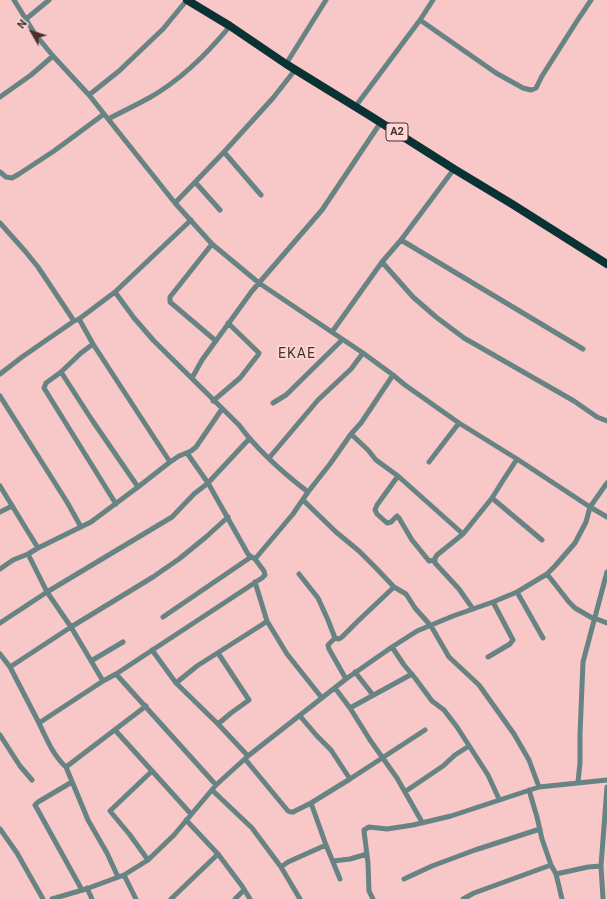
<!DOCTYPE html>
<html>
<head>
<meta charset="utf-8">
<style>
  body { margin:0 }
  #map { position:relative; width:607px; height:899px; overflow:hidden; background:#f8c7c7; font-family:Roboto,sans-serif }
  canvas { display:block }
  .north { position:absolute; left:12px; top:12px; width:40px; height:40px; -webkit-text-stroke:3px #fdd8d7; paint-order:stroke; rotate:309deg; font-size:11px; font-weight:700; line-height:16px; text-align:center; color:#483030 }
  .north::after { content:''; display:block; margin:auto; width:14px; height:18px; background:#483030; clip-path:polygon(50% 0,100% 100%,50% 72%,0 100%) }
</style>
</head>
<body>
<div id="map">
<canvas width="607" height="899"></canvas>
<div class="north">N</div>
</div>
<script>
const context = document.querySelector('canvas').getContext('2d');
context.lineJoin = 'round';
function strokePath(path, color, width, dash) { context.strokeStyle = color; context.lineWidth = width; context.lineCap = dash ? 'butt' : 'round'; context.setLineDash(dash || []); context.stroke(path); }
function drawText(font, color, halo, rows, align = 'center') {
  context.font = font + ' Roboto,sans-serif'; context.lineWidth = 3.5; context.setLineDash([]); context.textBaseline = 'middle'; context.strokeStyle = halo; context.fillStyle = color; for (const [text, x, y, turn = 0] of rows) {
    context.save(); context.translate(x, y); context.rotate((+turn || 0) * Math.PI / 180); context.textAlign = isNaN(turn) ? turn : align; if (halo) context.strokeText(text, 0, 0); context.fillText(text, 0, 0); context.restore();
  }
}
strokePath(new Path2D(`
  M14 0 35 34 53 56 89 95 175 203 212 244 259 283 363 353 393 375 405 385 459 423 517 459 590 507 607 517
  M26 19 49 0
  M420 20 496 73 523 88 531 90 536 88 542 76 577 21 591 0
  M286 64 326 0
  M89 95 119 71 163 29 187 0
  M0 97 31 75 53 56
  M358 103 420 20 433 0
  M108 119C122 112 136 105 149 98 181 80 207 54 230 26
  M224 152 261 195
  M0 172 6 177 12 178 19 174 54 151 104 114
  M195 182 220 210
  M175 203 224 152 273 98 295 70
  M0 223 25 251 38 267 74 321
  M401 240 583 349
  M212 244 170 297V302L216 341
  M382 262 413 297 436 317 464 338 574 401 597 417 607 421
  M115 292 134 318 154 341 239 425C258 451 282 472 308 492
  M79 319 93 344 170 462
  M332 332 382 262 401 240 454 169
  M93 344 81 353 61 372 46 383 44 388 116 504
  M61 372 92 420 138 487
  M0 374 22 357 74 321 79 319 115 292 191 220
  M192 378 202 360 252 291 322 210 381 122
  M0 396 67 502 81 527
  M213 401 240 378 258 355 259 353 228 323
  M273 403 286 395 342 340
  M351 434 368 450 376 460 398 476 463 534
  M187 453 208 483 248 554 250 556 255 559
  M269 458 318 400 351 369 363 353
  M429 462 459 423
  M398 476 377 505 375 510 377 514 387 523 391 522 397 516 399 518 412 540 429 561 435 560
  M0 486 38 548 91 522 138 487 170 462 179 456 191 451 196 447 222 409
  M492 498 542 540
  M303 500 336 532 359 551 376 568 394 587 406 594 415 608 431 626 449 657 479 685 514 734 529 760 539 787
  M0 512 12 506
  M28 554 47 592 71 627 103 681
  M0 569 13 560 28 554 38 548
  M299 574 318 598 328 620 335 638 339 639 342 637 359 620 394 587
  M547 574 569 602 575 608 594 619
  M517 592 543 638
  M473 609 459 589 435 563V558L437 555 463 534 492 498 502 482 517 459
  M163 617 251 557
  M594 618 607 623
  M267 621 287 654 322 698
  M0 623 47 592 172 517 194 494 208 483 249 439
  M335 638 328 645 329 649 346 679
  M392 647 404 665 415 678 432 701 444 710 457 727 488 775 499 799
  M152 650 176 683 218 724 248 756
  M218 653 249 700 231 713 218 724
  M0 654 10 667 39 723
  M488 657 510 644 513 640 493 602
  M91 661 123 642
  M10 667 71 627 153 577 179 559 206 537 228 517
  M355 672 373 695
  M116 674 216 785
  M176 683 197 666 263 624 267 621 255 582
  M335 688 350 708 370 740 397 778 422 822
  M350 708 412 674
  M300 716 317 736 331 750 350 779
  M115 730 191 814
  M0 735 20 766 32 780
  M245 759 288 811 291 812H293L311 803
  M66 767 146 706
  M72 782 38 802 35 805 82 890
  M578 782 580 763V734L583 662 607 572
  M212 790 252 828 281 867 300 899
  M529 790 537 817 542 839 551 865 556 874 562 899
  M406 791 443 766 455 755 469 746
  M186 820 218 854 242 886 250 899
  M0 829 17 853 43 899
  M148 860 130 835 110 811 112 809 152 771
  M333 861 350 859 367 854
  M281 867 288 862 326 845
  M556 874 588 867 601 866
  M124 875 136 899
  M118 877 107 853 88 820 66 767C53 755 46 738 39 723L103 681 116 674 262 578 265 575 264 571 255 559 293 514 308 492 330 464 351 434 361 423 393 375
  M340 879 326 845 311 803 350 779 425 730
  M404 879 432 866 475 850 540 829
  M87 888 92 899
  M52 899 86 889 124 875 148 860 174 835 216 785 248 756 346 679 392 647 417 631 453 616 493 602 517 592 547 574 555 566 575 543 586 522 590 507 607 483
  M171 899 218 854
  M235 899 244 890
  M373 899 369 891 368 863 364 831V830L369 827 387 829 413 825 451 816 539 787 607 780
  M463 899 474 893 551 865
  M603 899 601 866 607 787`), '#688384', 5);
strokePath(new Path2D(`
  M187 0 230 26 286 64 372 117 454 169 512 204 607 264`), '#093234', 8);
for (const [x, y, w] of [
  [397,132,22]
]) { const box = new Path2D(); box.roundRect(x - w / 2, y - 9, w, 18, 3); context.fillStyle = '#fdd8d7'; context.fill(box); strokePath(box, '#483030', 1); }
drawText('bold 11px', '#483030', null, [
  ["A2",397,132]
]);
context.letterSpacing = '1px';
drawText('14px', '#483030', '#fdd8d7', [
  ["EKAE",297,354]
]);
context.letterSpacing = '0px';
</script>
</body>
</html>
